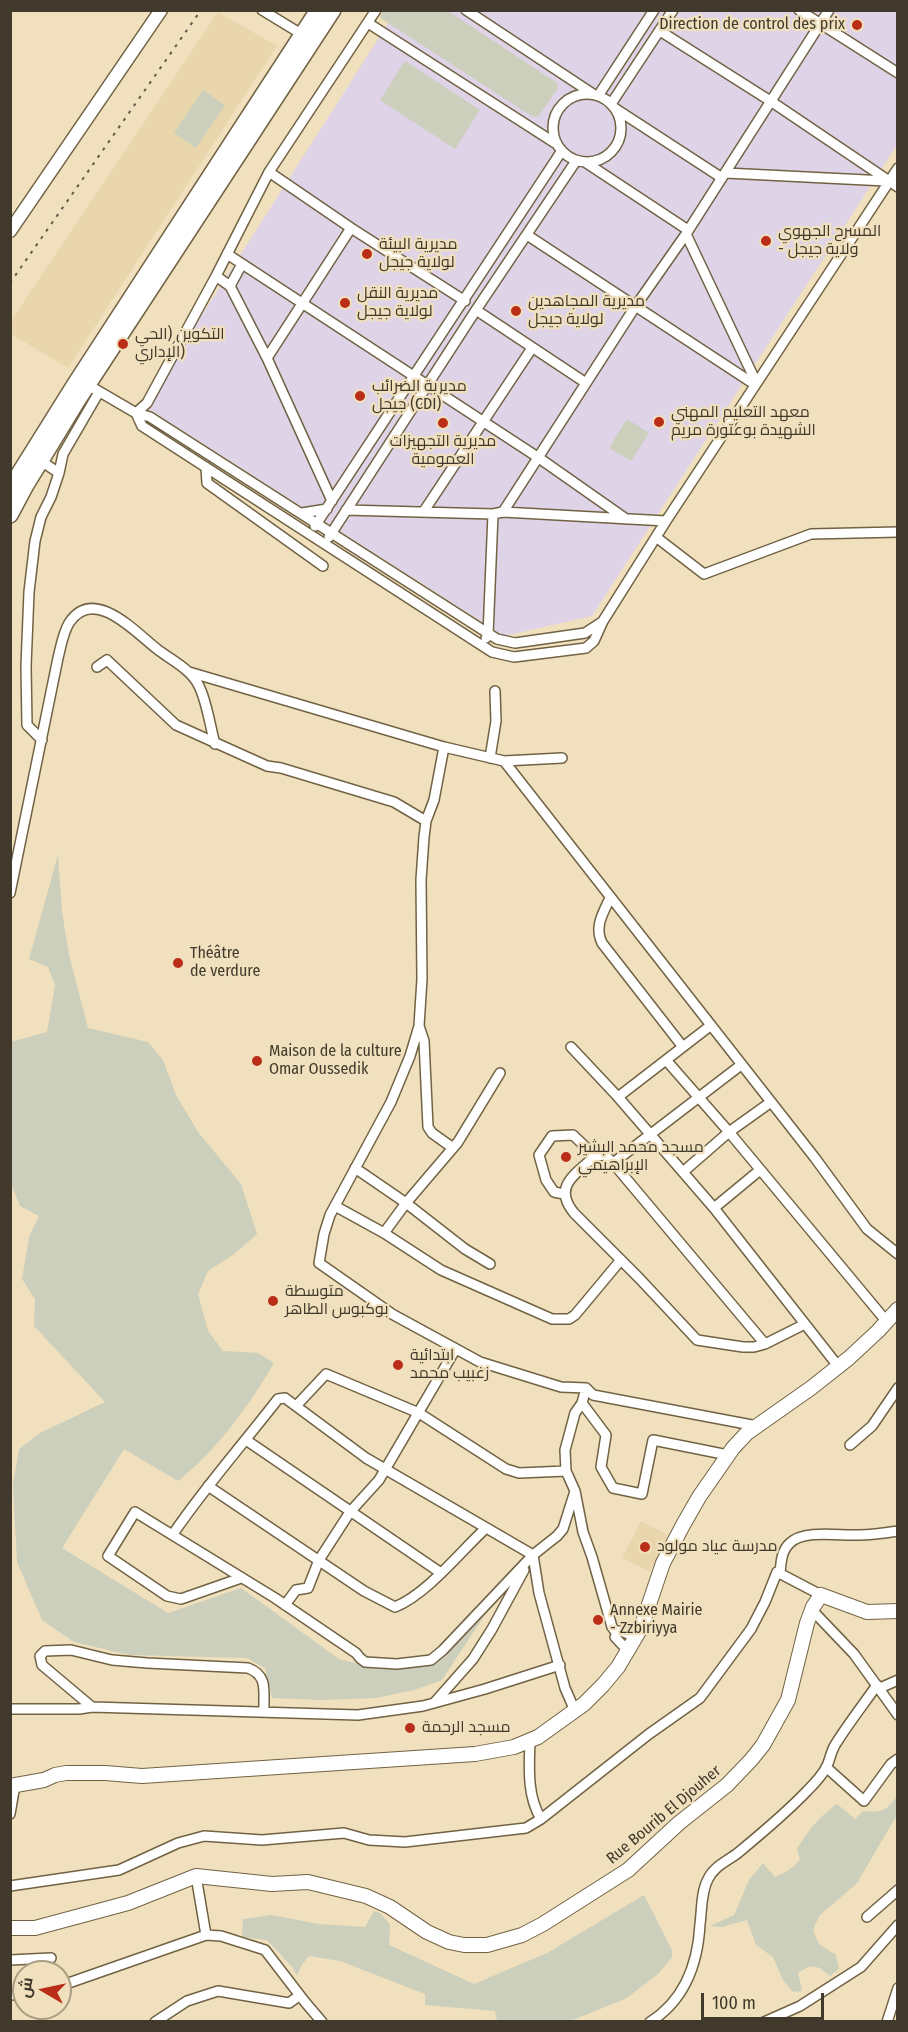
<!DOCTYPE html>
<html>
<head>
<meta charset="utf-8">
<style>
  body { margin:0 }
  #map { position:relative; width:908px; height:2032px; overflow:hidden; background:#f0e0bd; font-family:"Fira Sans Condensed",Cairo,sans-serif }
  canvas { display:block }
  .frame { position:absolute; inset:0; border:12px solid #413a2c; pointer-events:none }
  .north { position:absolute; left:12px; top:1960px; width:60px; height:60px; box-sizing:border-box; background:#f0e0bd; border:2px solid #aa9e83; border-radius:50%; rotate:279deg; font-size:16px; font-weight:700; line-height:24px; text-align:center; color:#413a2c }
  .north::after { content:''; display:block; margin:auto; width:21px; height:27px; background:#ba2e19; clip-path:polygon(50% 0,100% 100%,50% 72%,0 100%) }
  .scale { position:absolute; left:701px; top:1993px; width:123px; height:27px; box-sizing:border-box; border:3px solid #413a2c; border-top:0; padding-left:8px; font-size:18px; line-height:21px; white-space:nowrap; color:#413a2c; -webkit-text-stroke:4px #f0e0bd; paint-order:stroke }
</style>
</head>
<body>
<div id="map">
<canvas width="908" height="2032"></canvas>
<div class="frame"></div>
<div class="north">ش</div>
<div class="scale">100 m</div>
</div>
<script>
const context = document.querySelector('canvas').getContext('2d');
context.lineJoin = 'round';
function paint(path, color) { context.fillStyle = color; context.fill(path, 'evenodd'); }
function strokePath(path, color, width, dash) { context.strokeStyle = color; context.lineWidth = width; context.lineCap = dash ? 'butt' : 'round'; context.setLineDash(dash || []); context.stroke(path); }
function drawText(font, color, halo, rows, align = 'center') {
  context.font = font + ' "Fira Sans Condensed",Cairo,sans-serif'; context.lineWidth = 4.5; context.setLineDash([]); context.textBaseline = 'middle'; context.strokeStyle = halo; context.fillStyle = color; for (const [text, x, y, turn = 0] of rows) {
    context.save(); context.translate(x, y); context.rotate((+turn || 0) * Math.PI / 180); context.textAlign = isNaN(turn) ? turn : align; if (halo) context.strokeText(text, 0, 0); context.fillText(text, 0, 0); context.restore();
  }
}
paint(new Path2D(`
  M396 11H897V145L592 616 504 636 144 406Z`), '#ded3e7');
paint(new Path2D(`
  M218 12 277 46 68 368 11 334 10 322Z
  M641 1521 668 1535 650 1572 622 1558Z`), '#ead6ac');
paint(new Path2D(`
  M384 10 448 11 557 83 558 88 539 116 533 117 382 19 380 16Z
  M405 61 480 110 455 149 380 100Z
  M203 90 225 105 196 148 174 133Z
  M627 419 649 433 631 461 609 448Z
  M58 855 62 912 69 955 88 1028 148 1042 163 1060 176 1095 198 1132 241 1184 257 1234 233 1255 208 1271 198 1294 208 1331 223 1351 258 1353 274 1363C249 1406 217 1450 178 1481L124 1449 62 1548 168 1613 241 1588 339 1659 368 1666H432L494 1601 442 1680 414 1690 376 1698 321 1700 272 1698 265 1668 247 1658 129 1655 74 1642 42 1620 17 1562 13 1485 19 1449 40 1433 105 1402 34 1326 35 1299 22 1279 29 1237 39 1216 20 1206 11 1184 10 1042 47 1032 55 985 48 967 29 959Z
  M897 1796V1815L857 1883 819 1916 813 1930 819 1944 836 1955 839 1969 830 1976 820 1968 810 1966 798 1973 802 1991 793 1992 783 1980 773 1957 756 1945 747 1920 722 1927 710 1926 734 1915 749 1880 763 1863 775 1877 789 1870 800 1860 797 1849C808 1830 819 1817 837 1804L855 1819 863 1811C881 1813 887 1811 897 1796Z
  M644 1895 672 1950V1957L659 1973 627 1998 578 2018 566 2022 497 2021 495 2011 425 2005V1994L340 1961 309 1956 301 1966 297 1976 293 1968 267 1940 242 1937 243 1919 272 1915 318 1924 365 1927 374 1911 380 1913 390 1924 389 1945 474 1984 547 1953Z`), '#cccfbc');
const minor = new Path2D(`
  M262 10 303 35
  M466 10 593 94
  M799 10 898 73
  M368 23 555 143
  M660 31 772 102 898 187
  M553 128a34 34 0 1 1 68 0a34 34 0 1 1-68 0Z
  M598 96 654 10
  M611 104 673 10
  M616 109 722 178
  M585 162 688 230
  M269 172 351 228 465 301
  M726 173 886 181
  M686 234 756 382
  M527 235 754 384
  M227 254 539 458 626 519
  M216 276 230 286 267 358 332 501
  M230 286 242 264
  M476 310 586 383
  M267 358 351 228
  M88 385 136 413 150 417 497 639 515 643 585 633 602 622
  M136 413 142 426 492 652 514 657 586 648 594 641 603 621 666 521
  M136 413 147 403 216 276 269 172 376 10
  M41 461 59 473 51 497 41 517 35 541 29 592 26 666 27 725 42 740
  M206 467 207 483 323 566
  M59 473 63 454 99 392
  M346 510 493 514 503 512 666 521 898 168
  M424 511 532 348
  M503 512 635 307 686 234 829 10
  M302 513 327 509
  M315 526 561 152
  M329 537 476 310 576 161
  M656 537 704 574 811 534 898 532
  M486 638 488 635 493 514
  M97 667 107 660 176 725 267 766 281 768 394 802 426 821
  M189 672 444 747 504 761 815 1158 867 1229 898 1254
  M444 747 434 800 426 821 424 837 421 880 422 979 419 1026 410 1056 391 1102 330 1215 324 1234 319 1263 392 1314 480 1362 561 1387 586 1388 593 1395 757 1426
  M490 758 496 721 495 691
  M504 761 562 758
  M10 893 58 658C61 646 63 633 69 623 94 585 136 633 157 649 171 660 191 669 199 686 207 702 210 726 215 744
  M610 898C603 913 594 927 602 943L683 1047
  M419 1026 424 1041 428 1127 432 1133 453 1148
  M710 1026 618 1097 714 1208 838 1366
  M571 1047 618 1097
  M666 1060 729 1132 887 1322
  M613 1163 741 1065
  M355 1168 406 1203 465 1249 490 1264
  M683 1172 729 1132 771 1102
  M564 1194 554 1192 546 1180 539 1155 552 1136 573 1135 595 1156
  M335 1206 384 1233 441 1270 552 1319H569L575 1315 620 1261
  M714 1208 760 1170
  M384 1233 406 1203 458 1142 500 1073
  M765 1344 613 1163 605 1155 595 1156C576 1174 552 1186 574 1213L639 1278 697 1340 743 1347H754L765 1344 805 1324
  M586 1388 582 1403 575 1413 565 1450 566 1471 575 1491 583 1532 592 1557 612 1627 615 1631H621L636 1637
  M582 1403 606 1435 601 1467 613 1488 642 1494 653 1440 728 1455
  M296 1406 326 1374 419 1413 506 1469 519 1473 566 1471
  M246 1440 441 1573
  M850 1445 872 1426 898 1388
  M208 1486 364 1591 395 1607C427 1594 460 1552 486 1528
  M173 1534C205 1487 243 1444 278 1399L285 1398 366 1458 533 1555
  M533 1555 539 1593 565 1688 575 1711
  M780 1574C781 1563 781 1551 790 1543 804 1529 841 1536 859 1535 872 1535 885 1533 898 1531
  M241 1578 181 1599 167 1596 108 1556 135 1512 275 1598 356 1653 360 1658 365 1662 397 1664 431 1660 443 1650 533 1555 557 1536 563 1529 575 1491
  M285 1605 296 1590 308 1588 319 1560 350 1512 379 1480 455 1350
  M812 1610 854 1654 898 1715
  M615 1637 628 1651
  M880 1688 898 1680
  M435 1702 473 1659 492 1629 524 1570
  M92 1707 42 1665 40 1656 45 1651 71 1650 112 1660 147 1663 248 1668C269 1676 263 1692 264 1711
  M10 1709H79L92 1707 358 1715 423 1706 485 1689 560 1665
  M530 1741C529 1768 527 1796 541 1819
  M826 1767 864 1801 891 1764 898 1759
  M10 1814 15 1785
  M196 1876 206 1935
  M10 1886 119 1870 178 1843 204 1836 262 1840 344 1833 369 1840 405 1842 526 1828 541 1819 649 1734 700 1698 751 1629 765 1602 777 1572 821 1595
  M867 1917 898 1890
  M10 1960 51 1958
  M60 1986 206 1935 221 1936 265 1950 305 2002 322 2022
  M10 1995 24 1994
  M155 2022 187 2001 218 1991 289 2003 299 1996
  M650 2022C685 2000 698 1962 700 1924 702 1909 701 1892 708 1879 714 1866 728 1861 739 1852 762 1833 786 1813 807 1791 813 1785 823 1774 827 1766 830 1759 831 1752 835 1745 848 1724 863 1705 877 1685
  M764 2022 800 2006 861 1967 898 1925
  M887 2022 898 1988`);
const tertiary = new Path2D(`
  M10 231 161 10`);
const secondary = new Path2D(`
  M10 1786 44 1780 55 1775 66 1773H105L142 1776 475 1754 514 1747 538 1737 584 1704 603 1685 618 1667 641 1628 663 1563 683 1525 699 1497 733 1448 747 1433 811 1388 849 1358 878 1331 898 1309
  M10 1928H35L128 1903 196 1876 272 1884 308 1882 366 1896 390 1907 427 1932 449 1942 464 1945H487L522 1935 543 1924 628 1870 679 1823 727 1785 751 1760 763 1745 788 1700 807 1623 813 1607 821 1595 867 1612 898 1611`);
const trunk = new Path2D(`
  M10 488 75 384 318 10
  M10 515 26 485 76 403 333 10`);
strokePath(minor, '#716243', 12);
strokePath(tertiary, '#716243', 15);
strokePath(secondary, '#716243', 16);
strokePath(trunk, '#716243', 18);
strokePath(minor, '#fff', 9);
strokePath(tertiary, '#fff', 12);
strokePath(secondary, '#fff', 14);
strokePath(trunk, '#fff', 15);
strokePath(new Path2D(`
  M10 283 201 10`), '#625947', 2, [3, 6]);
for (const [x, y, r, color] of [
  [857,25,6,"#ba2e19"],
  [766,241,6,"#ba2e19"],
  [367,254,6,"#ba2e19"],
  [345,303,6,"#ba2e19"],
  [516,311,6,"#ba2e19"],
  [123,344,6,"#ba2e19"],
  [360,396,6,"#ba2e19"],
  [659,422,6,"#ba2e19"],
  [443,423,6,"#ba2e19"],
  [178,963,6,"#ba2e19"],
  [257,1061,6,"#ba2e19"],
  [566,1157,6,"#ba2e19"],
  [273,1301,6,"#ba2e19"],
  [398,1365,6,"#ba2e19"],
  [645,1547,6,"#ba2e19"],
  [598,1620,6,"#ba2e19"],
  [410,1728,6,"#ba2e19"]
]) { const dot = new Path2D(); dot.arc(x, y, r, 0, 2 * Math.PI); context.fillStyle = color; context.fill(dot); strokePath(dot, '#f0e0bd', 2); }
drawText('16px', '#413a2c', '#f0e0bd', [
  ["Direction de control des prix",845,25,"right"],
  ["المسرح الجهوي",778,232],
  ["- ولاية جيجل",778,250],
  ["مديرية البيئة",379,245],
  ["لولاية جيجل",379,263],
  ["مديرية النقل",357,294],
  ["لولاية جيجل",357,312],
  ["مديرية المجاهدين",528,302],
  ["لولاية جيجل",528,320],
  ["التكوين (الحي",135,335],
  ["الإداري)",135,353],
  ["مديرية الضرائب",372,387],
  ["جيجل (CDI)",372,405],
  ["معهد التعليم المهني",671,413],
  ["الشهيدة بوعتورة مريم",671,431],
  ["مديرية التجهيزات",443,442,"center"],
  ["العمومية",443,460,"center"],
  ["Théâtre",190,954],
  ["de verdure",190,972],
  ["Maison de la culture",269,1052],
  ["Omar Oussedik",269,1070],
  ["مسجد محمد البشير",578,1148],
  ["الإبراهيمي",578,1166],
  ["متوسطة",285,1292],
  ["بوكبوس الطاهر",285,1310],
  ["ابتدائية",410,1356],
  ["زغبيب محمد",410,1374],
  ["مدرسة عياد مولود",657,1547],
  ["Annexe Mairie",610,1611],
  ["- Zzbiriyya",610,1629],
  ["مسجد الرحمة",422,1728]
], 'left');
drawText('16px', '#413a2c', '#f0e0bd', [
  ["Rue Bourib El Djouher",664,1815,-40]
]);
</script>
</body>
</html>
